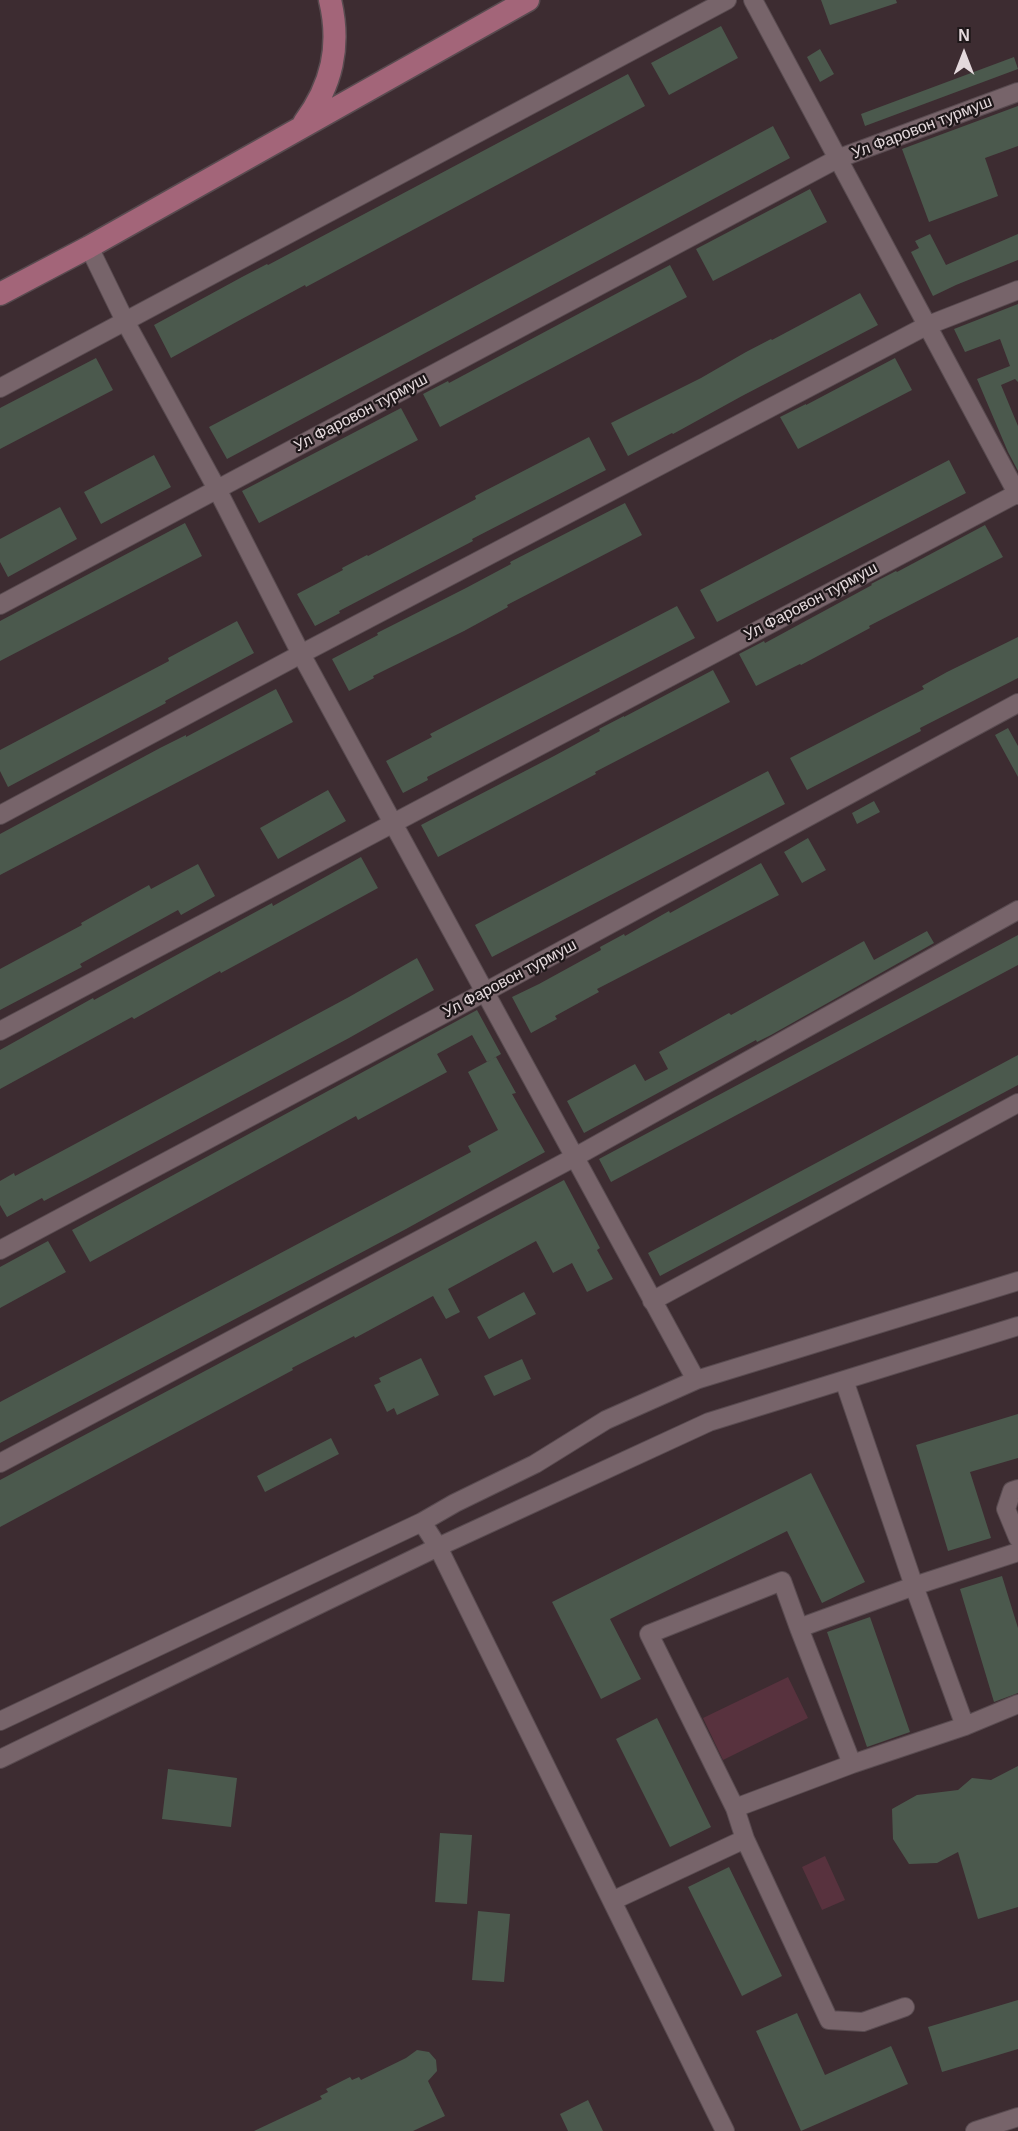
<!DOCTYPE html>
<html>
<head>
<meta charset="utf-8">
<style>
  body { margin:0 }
  #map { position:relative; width:1018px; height:2131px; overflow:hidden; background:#3d2c31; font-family:Helvetica,sans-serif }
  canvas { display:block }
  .north { position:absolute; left:934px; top:24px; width:60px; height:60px; -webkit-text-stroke:4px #1e1719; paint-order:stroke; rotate:0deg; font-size:16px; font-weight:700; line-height:24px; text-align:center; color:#e4d9dc }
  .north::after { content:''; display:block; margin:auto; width:21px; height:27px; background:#e4d9dc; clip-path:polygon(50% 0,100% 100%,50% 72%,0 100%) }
</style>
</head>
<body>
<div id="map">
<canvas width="1018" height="2131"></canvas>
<div class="north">N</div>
</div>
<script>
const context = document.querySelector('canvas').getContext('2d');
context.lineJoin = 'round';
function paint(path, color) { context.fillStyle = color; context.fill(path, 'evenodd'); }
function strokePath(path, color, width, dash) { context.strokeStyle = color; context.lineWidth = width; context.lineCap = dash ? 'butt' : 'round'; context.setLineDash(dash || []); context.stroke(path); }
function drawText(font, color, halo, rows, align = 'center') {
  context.font = font + ' Helvetica,sans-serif'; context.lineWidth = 4.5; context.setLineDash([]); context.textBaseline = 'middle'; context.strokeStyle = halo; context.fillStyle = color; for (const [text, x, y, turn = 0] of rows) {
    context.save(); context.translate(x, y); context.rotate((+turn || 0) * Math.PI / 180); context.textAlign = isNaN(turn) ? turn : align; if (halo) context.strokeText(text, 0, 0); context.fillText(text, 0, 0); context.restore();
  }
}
paint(new Path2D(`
  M788 1677 808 1718 723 1760 703 1718Z
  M825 1856 845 1900 822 1910 802 1867Z`), '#58323e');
paint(new Path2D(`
  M821 0H896L897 3 830 25Z
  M721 26 738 58 669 95 651 63Z
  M820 49 834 74 820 82 807 57Z
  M1014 57 1018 69 865 126 861 114Z
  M628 74 645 106 306 287 305 285 240 320 171 358 154 325 242 277 267 264 268 265Z
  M1018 106V146L985 158 998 196 929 222 902 149Z
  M773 126 790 158 227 459 209 427 388 333Z
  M810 189 827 222 713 281 696 249Z
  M930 234 946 265 1018 234V260L956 285 933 296 911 252 919 248 915 241Z
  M670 265 687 297 440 427 423 394 448 381 449 383Z
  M860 293 878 325 742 396 673 434 672 433 628 456 611 423 701 378 746 352 771 339 772 340Z
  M1018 304V382L1015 379 1001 385 1018 426V471L1008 452 977 379 1010 366 1000 339 965 352 954 329Z
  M96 358 113 390 0 449V408Z
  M895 358 912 390 798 449 780 417 806 404V405Z
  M401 408 418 440 259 523 242 491Z
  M589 437 606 470 472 539 473 541 339 611 340 613 315 626 297 594 343 570 342 568 367 555 368 556 476 499 475 496Z
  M154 455 171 487 101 524 84 492Z
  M949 460 966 493 717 622 700 590Z
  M625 503 642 535 507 605 508 607 464 631 373 676 374 678 349 691 332 659 378 635 377 633 466 588 511 564 510 562Z
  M60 507 77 539 8 577 0 562V539Z
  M185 523 202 556 0 661V621Z
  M985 525 1003 557 869 626 870 628 801 665 800 664 756 686 739 654 764 641 765 643 872 585 871 584 896 571 897 572Z
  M677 606 695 638 427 777 428 780 403 793 386 761 432 737 430 734Z
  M237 621 254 653 165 701 166 703 8 787 0 771V750L169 661 168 658Z
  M1018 637V678L920 728 921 731 807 790 790 758 879 712 924 689 922 686 947 672Z
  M713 670 730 702 595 772 596 774 438 857 421 825 554 756 600 731 599 729 624 716V717Z
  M276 689 293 722 0 875V834L160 748 186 735V737Z
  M1008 728 1018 746V777L995 735Z
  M768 771 785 804 492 957 475 925Z
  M328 790 346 821 278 859 260 828Z
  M874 801 880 812 857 824 852 813Z
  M808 838 826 870 802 883 784 852Z
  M361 857 378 888 221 973 220 971 134 1019 132 1017 0 1089V1050L93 998 94 1000 272 903 273 906Z
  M761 863 779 895 597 989 599 992 555 1016 557 1019 531 1033 512 997 539 984 601 950 600 947 624 934 625 936 669 911 670 913Z
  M198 864 215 896 181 915 178 910 80 964 82 967 0 1010V969L82 925 81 923 149 885 151 889Z
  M927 931 934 943 771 1035 757 1042 756 1040 584 1133 567 1101 635 1064 645 1081 668 1069 659 1052 729 1013 731 1015 864 941 874 960Z
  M1018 935V965L611 1182 599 1159Z
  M417 958 434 990 349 1038 88 1178 44 1201 42 1198 7 1217 0 1205V1181L14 1173 15 1176 62 1151 349 997Z
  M477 1010 501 1054 487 1062 472 1035 437 1054 447 1072 358 1120 356 1116 90 1262 72 1230Z
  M1018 1055V1085L660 1276 648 1253Z
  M496 1057 516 1093 512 1094 545 1152 406 1229 0 1443V1402L471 1152 468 1146 498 1130 468 1072Z
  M564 1180 600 1248 597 1250 613 1279 587 1292 572 1263 553 1273 536 1241 448 1289 460 1312 446 1319 433 1296 355 1338 354 1336 292 1368 293 1370 0 1527V1480Z
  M48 1241 66 1272 0 1308V1267Z
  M524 1292 536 1314 489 1339 477 1317Z
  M421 1358 439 1395 397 1415 394 1408 387 1412 374 1385 381 1382 379 1378Z
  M522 1359 531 1379 494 1396 484 1376Z
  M1018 1414V1458L970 1472 991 1538 948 1551 916 1445Z
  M331 1438 339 1454 265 1492 257 1476Z
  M811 1473 865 1582 822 1603 787 1531 610 1619 641 1679 601 1699 552 1602Z
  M1002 1576 1018 1628V1693L994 1702 960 1589Z
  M870 1617 910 1732 867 1747 827 1632Z
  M657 1718 711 1827 670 1847 616 1739Z
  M1018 1766V1907L978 1919 958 1852 937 1863 909 1864 893 1839 892 1809 917 1795 958 1790 972 1778 991 1780Z
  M168 1769 237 1778 231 1827 162 1819Z
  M440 1833 472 1835 467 1904 435 1902Z
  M729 1867 782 1976 742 1996 688 1887Z
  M478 1911 510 1914 504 1982 472 1980Z
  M1018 2000V2049L942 2072 928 2027Z
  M797 2013 825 2075 891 2046 908 2084 801 2131 756 2031Z
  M417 2050 429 2052 436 2060 437 2071 428 2081 445 2116 413 2131H254L322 2099 320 2096 328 2092 326 2089 350 2077 352 2080 359 2077 361 2080 406 2058Z
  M588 2100 603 2131H568L560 2114Z`), '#4b594d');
const minor = new Path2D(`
  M753 0 1018 495
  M89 247 125 321 217 489 301 654 696 1380
  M0 388 727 0
  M0 605 837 159 1018 92
  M0 815 301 654 926 326 1018 290
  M0 1031 1018 493
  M0 1250 485 992 1018 703
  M652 1301 1018 1103
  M844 1380 914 1586 965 1726
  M0 1463 575 1157 1018 910
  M1018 1489 1012 1491 1006 1509 1018 1538
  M0 1721 422 1522
  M0 1759 438 1547 709 1422 1018 1326
  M852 1764 799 1628 914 1586 1018 1552
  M735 1808 649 1634 782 1581 799 1628
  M745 1839 829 2020 863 2022 905 2007
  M612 1901 745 1839 735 1808 852 1764 965 1726 1018 1704
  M725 2131 438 1547 422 1522 455 1503 535 1464 606 1420 696 1380 1018 1281
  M975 2131 1018 2117`);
const major = new Path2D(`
  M304 123C332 85 341 46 330 0
  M0 294 89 247 528 0`);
strokePath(minor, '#594b50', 20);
strokePath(major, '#594b50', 25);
strokePath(minor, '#77646a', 18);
strokePath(major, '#a36579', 22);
drawText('16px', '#e4d9dc', '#1e1719', [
  ["Ул Фаровон турмуш",922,128,-21],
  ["Ул Фаровон турмуш",361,413,-28],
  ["Ул Фаровон турмуш",811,602,-28],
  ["Ул Фаровон турмуш",510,979,-28]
]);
</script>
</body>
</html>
